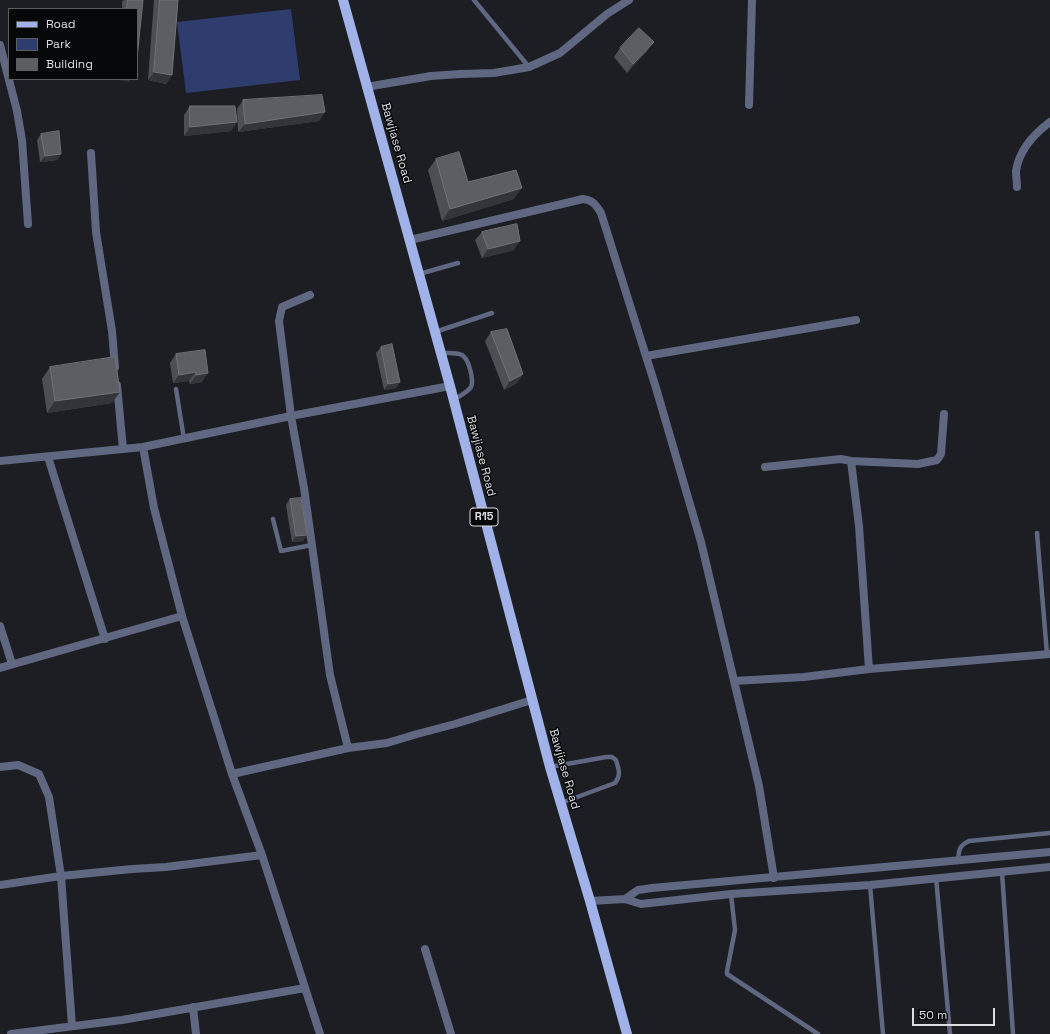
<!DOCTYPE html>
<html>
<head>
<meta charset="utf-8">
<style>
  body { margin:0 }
  #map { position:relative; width:1050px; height:1034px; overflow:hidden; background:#1c1e23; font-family:"Space Grotesk",sans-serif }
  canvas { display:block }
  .legend { position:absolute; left:8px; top:8px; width:130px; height:72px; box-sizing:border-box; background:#07080a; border:1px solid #5c5e60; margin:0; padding:5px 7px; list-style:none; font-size:12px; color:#dcdee1 }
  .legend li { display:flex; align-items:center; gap:8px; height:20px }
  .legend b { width:20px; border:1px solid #5c5e60 }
  .scale { position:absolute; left:912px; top:1008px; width:83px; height:18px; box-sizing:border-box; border:2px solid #dcdee1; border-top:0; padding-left:5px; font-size:12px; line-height:14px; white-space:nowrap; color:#dcdee1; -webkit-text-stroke:3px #07080a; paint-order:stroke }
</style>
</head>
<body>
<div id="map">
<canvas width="1050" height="1034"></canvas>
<ul class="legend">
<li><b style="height:5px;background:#a0b2e7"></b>Road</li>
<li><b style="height:11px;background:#2e3c6e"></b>Park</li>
<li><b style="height:11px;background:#5c5e63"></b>Building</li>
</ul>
<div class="scale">50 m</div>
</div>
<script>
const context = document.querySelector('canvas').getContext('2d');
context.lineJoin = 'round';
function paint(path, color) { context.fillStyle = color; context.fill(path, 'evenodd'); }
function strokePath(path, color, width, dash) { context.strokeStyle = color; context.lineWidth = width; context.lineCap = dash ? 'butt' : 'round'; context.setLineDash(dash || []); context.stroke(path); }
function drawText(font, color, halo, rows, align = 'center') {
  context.font = font + ' "Space Grotesk",sans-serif'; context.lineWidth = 3; context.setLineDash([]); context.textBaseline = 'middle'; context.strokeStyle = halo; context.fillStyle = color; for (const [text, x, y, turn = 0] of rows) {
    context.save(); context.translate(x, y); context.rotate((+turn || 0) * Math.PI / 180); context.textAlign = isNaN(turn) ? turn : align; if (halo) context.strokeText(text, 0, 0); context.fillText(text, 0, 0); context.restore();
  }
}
paint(new Path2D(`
  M291 9 300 80 186 93 177 22Z`), '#2e3c6e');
strokePath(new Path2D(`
  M474 0 529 67
  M419 274 458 263
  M435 332 492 313
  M441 353C447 353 456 352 462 355 469 359 474 380 471 387 467 393 459 396 453 400
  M176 389 184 439
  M273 519 281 551 312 545
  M1037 533 1047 654
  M550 767 606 757H612L616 760C618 768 622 775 615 783L561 803
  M958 862C959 851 958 846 969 841L1050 833
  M1002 872 1013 1034
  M936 877 950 1034
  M870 885 883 1034
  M731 894 735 930 727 971V974L818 1034`), '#5f6781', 4.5);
strokePath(new Path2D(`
  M0 45 17 111 22 140 28 224
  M366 87 431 76 460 74 494 73 529 67 560 53 607 14 629 0
  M749 105 752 0
  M91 153 96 232 112 331 115 367
  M1017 187C1017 182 1016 176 1016 171 1019 151 1034 134 1050 122
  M410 240 583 199C593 200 596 205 601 213L656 388 701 542 759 786 774 878
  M310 295 282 307 279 321 291 416 304 488 330 675 348 748
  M646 356 856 320
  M117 385 123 449
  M143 447 154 508 182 616 232 774 262 855 320 1034
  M48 457 105 639
  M0 461 143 447 291 416 450 386
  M851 461 859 526 869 669
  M765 467 841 459 851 461 918 464 937 460 941 454 944 414
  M0 626 12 664
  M0 668 182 616
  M734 681 804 677 869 669 1050 654
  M0 767 18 765 39 774 49 797 61 876 72 1026
  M232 774 348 748 387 743 417 734 455 724 532 700
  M0 885 61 876 132 869 166 867 262 855
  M625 899 638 890 652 888 1050 852
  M590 901 625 899 641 904 731 894 870 885 1050 867
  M425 949 451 1034
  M193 1007 196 1034
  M11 1034 122 1020 305 988`), '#5f6781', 8);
strokePath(new Path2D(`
  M343 0 450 386 550 767 590 901 627 1034`), '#a0b2e7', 10);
paint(new Path2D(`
  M124 0H143L137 9H122V1Z
  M154 0H178L172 75 166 84 148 80Z
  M620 48 648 50 627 73 614 57Z
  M243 100 325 112 319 121 238 132 237 109Z
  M190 106 237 122 231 131 184 136V115Z
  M41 134 61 154 57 160 40 162 37 140Z
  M436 159 468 182 514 199 442 221 428 170Z
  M482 232 514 250 482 258 475 240Z
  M491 332 523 374 517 383 504 390 485 341Z
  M381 347 400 382 396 388 384 390 376 353Z
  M205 350 202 382 190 384 189 381 173 383 170 363 176 354Z
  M50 367 120 392 112 403 47 413 42 379Z
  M290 499 307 535 303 541 292 542 286 505Z`), '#4d4f54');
paint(new Path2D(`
  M654 42 648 50 627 73 633 64Z
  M154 72 172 75 166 84 148 80Z
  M113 79H131L129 82Z
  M325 112 319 121 238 132 245 124Z
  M237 122 231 131 184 136 190 127Z
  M61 154 57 160 40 162 45 156Z
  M522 188 514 199 442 221 450 209Z
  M520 241 514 250 482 258 488 249Z
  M196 372 189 381 173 383 179 375Z
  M208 373 202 382 190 384 196 375Z
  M523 374 517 383 504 390 510 381Z
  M400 382 396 388 384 390 388 384Z
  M120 392 112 403 47 413 55 401Z
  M307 535 303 541 292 542 296 536Z`), '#33353a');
const building = new Path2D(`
  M128 0H143L137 58V9H127Z
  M160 0H178L172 75 154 72Z
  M639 28 654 42 633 64 620 48Z
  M322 95 325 112 245 124 243 100Z
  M190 106H235L237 122 190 127Z
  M59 131 61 154 45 156 41 134Z
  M459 152 468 182 516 170 522 188 450 209 436 159Z
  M517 224 520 241 488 249 482 232Z
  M507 329 523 374 510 381 491 332Z
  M392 344 400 382 388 384 381 347Z
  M205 350 208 373 196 375V372L179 375 176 354Z
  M115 357 120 392 55 401 50 367Z
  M301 498 307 535 296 536 290 499Z`);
paint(building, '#5c5e63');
strokePath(building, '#707277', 1);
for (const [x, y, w] of [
  [484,517,28]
]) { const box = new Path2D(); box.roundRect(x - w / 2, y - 9, w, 18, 3); context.fillStyle = '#07080a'; context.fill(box); strokePath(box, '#dcdee1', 1); }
drawText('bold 11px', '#dcdee1', null, [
  ["R15",484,517]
]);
drawText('12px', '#dcdee1', '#07080a', [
  ["Bawjiase Road",396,143,74],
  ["Bawjiase Road",481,456,75],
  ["Bawjiase Road",564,769,74]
]);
</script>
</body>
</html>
